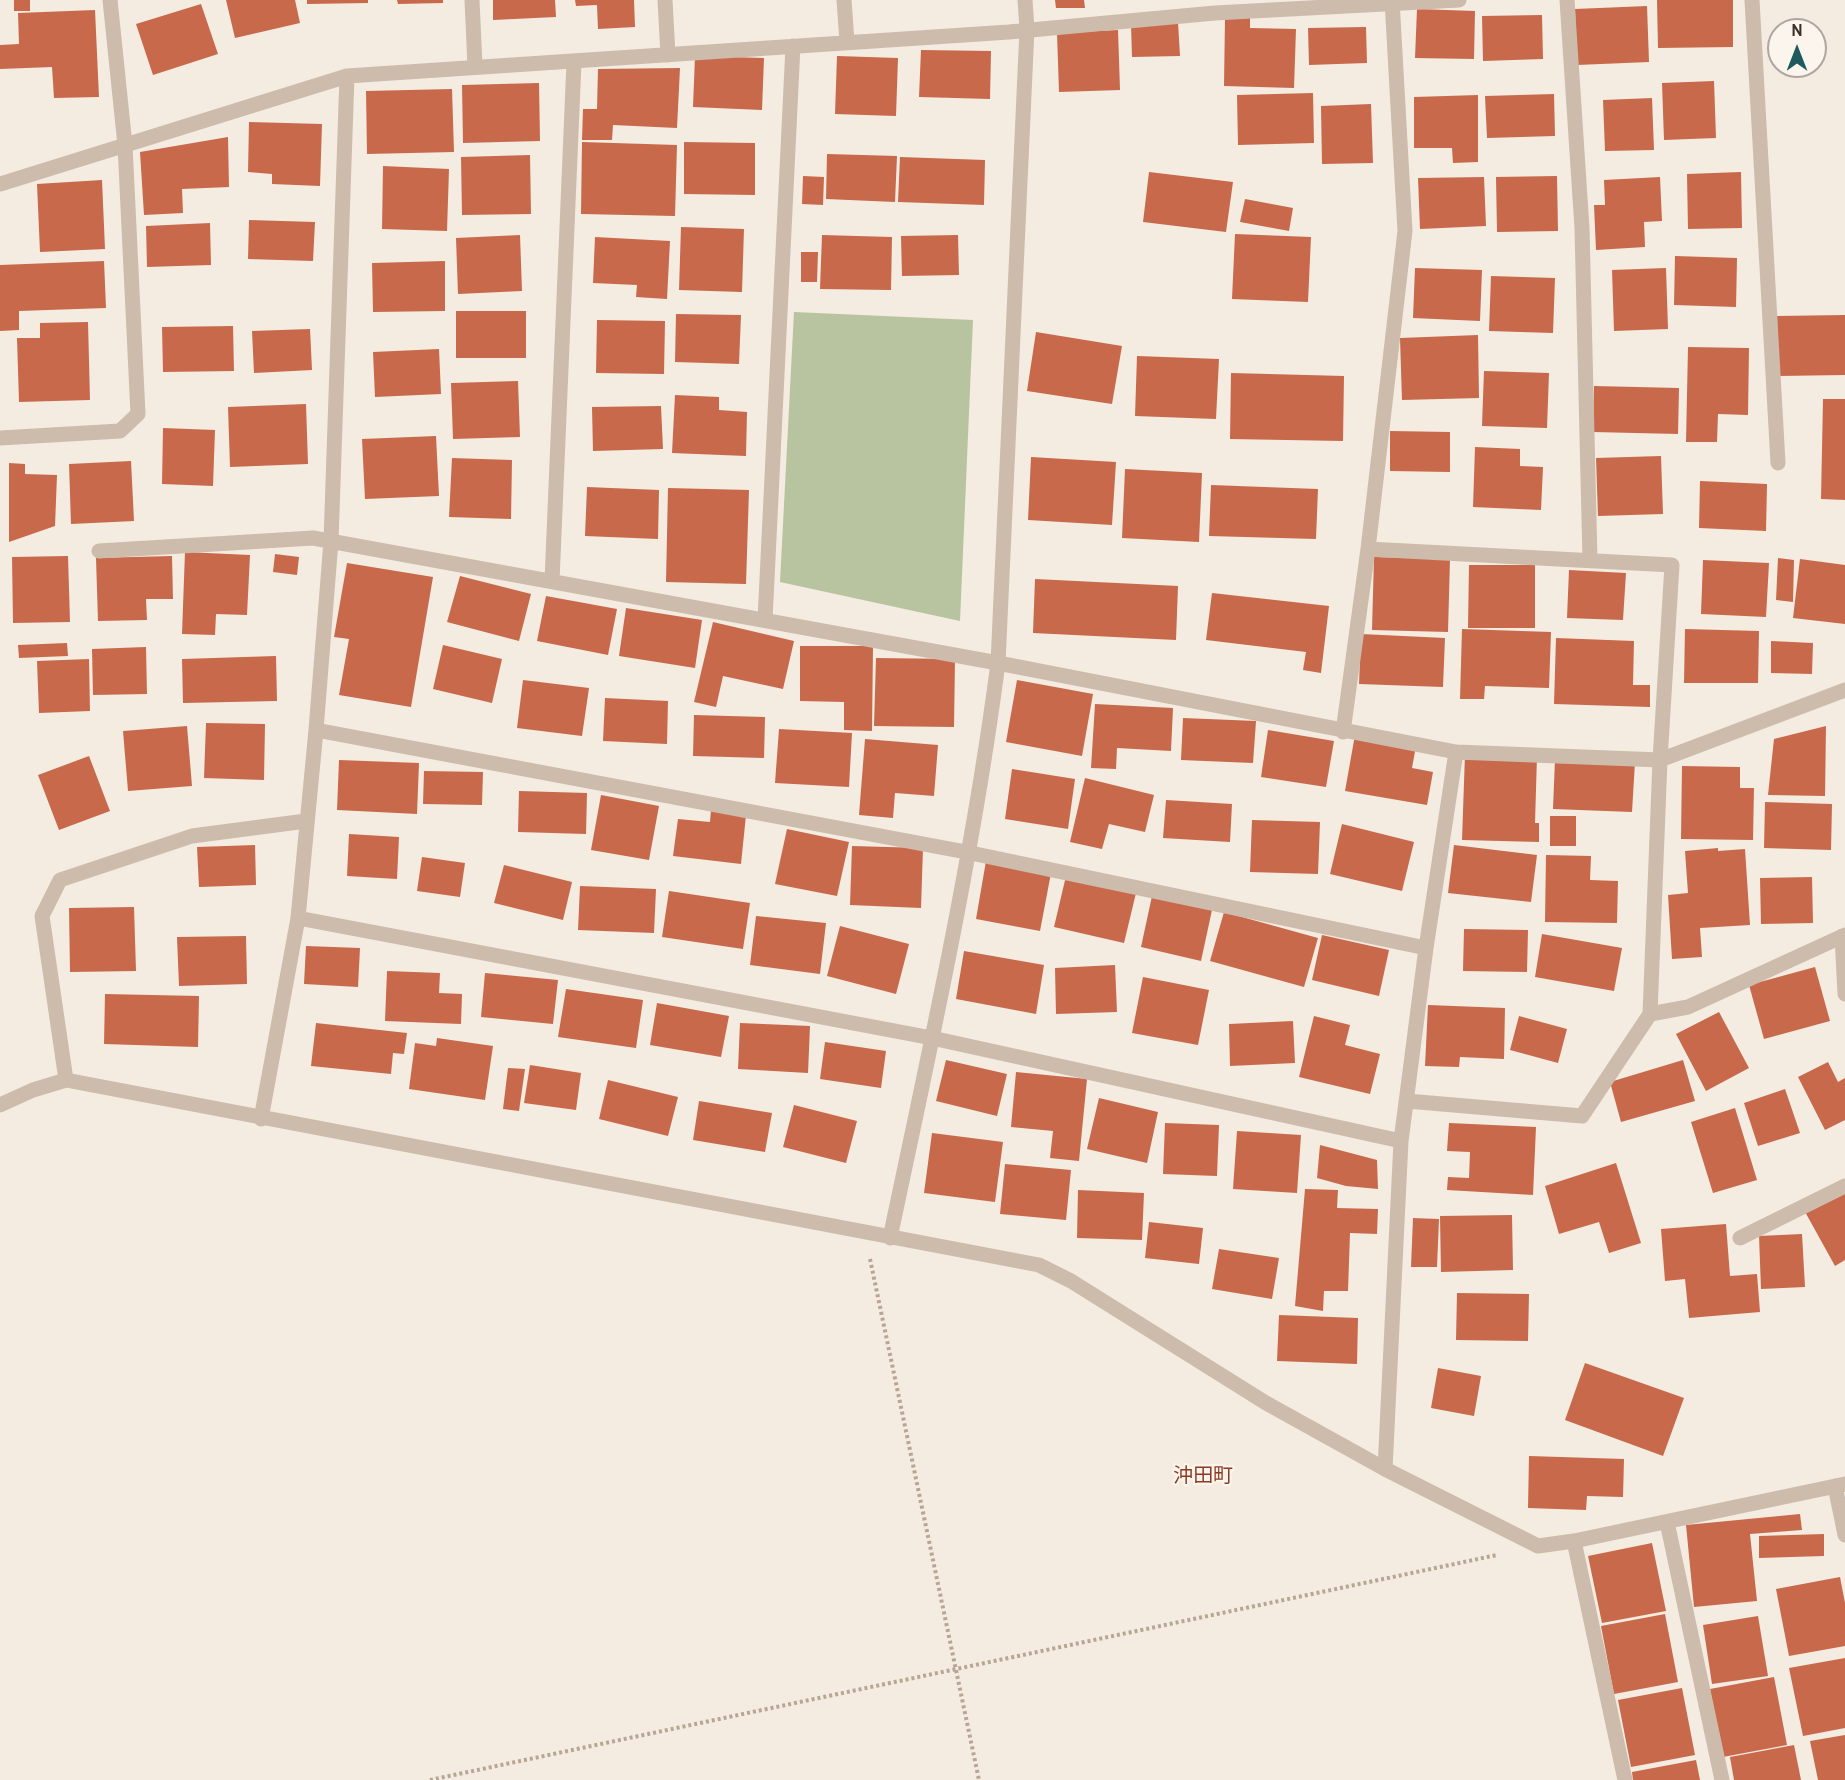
<!DOCTYPE html>
<html>
<head>
<meta charset="utf-8">
<style>
  body { margin:0 }
  #map { position:relative; width:1845px; height:1780px; overflow:hidden; background:#f4ebe1; font-family:Overpass,sans-serif }
  canvas { display:block }
  .north { position:absolute; left:1767px; top:18px; width:60px; height:60px; box-sizing:border-box; background:#fbf5ee; border:2px solid #aea6a0; border-radius:50%; rotate:0deg; font-size:16px; font-weight:700; line-height:24px; text-align:center; color:#3b302b }
  .north::after { content:''; display:block; margin:auto; width:21px; height:27px; background:#1f5a5e; clip-path:polygon(50% 0,100% 100%,50% 72%,0 100%) }
</style>
</head>
<body>
<div id="map">
<canvas width="1845" height="1780"></canvas>
<div class="north">N</div>
</div>
<script>
const context = document.querySelector('canvas').getContext('2d');
context.lineJoin = 'round';
function paint(path, color) { context.fillStyle = color; context.fill(path, 'evenodd'); }
function strokePath(path, color, width, dash) { context.strokeStyle = color; context.lineWidth = width; context.lineCap = dash ? 'butt' : 'round'; context.setLineDash(dash || []); context.stroke(path); }
function drawText(font, color, halo, rows, align = 'center') {
  context.font = font + ' Overpass,"Noto Sans JP",sans-serif'; context.lineWidth = 4.5; context.setLineDash([]); context.textBaseline = 'middle'; context.strokeStyle = halo; context.fillStyle = color; for (const [text, x, y, turn = 0] of rows) {
    context.save(); context.translate(x, y); context.rotate((+turn || 0) * Math.PI / 180); context.textAlign = isNaN(turn) ? turn : align; if (halo) context.strokeText(text, 0, 0); context.fillText(text, 0, 0); context.restore();
  }
}
paint(new Path2D(`
  M794 312 973 320 960 621 780 582Z`), '#b8c4a0');
paint(new Path2D(`
  M14 0H30V11H14Z
  M226 0H295L300 23 235 38Z
  M307 0H368V3L307 4Z
  M397 0H443V3L398 4Z
  M493 0H555L556 17 493 20Z
  M575 0H634L635 27 598 29 597 5 576 6Z
  M1055 0H1084L1085 8H1056Z
  M1657 0H1733V47L1658 48Z
  M201 4 218 54 153 75 136 24Z
  M1647 6 1649 62 1577 65 1575 9Z
  M1417 9 1475 11 1474 59 1415 58Z
  M95 10 99 97 54 98 52 67 0 69V45L19 44 18 13Z
  M1542 15 1543 59 1483 61 1482 16Z
  M1225 18H1250V28L1296 29 1294 88 1224 86Z
  M1178 22 1180 56 1132 57 1131 24Z
  M1366 27 1367 63 1309 65 1308 28Z
  M1118 30 1120 90 1059 92 1057 33Z
  M921 50 991 51 990 99 919 97Z
  M695 56 764 58 762 110 693 107Z
  M837 56 898 58 896 116 835 114Z
  M680 68 677 128 613 125 612 140H582L583 109H597L598 69Z
  M1714 81 1716 138 1664 140 1662 83Z
  M539 83 540 141 463 143 462 85Z
  M452 89 454 152 367 154 366 91Z
  M1313 93 1314 143 1238 145 1237 95Z
  M1554 94 1555 136 1487 138 1485 96Z
  M1478 95V162L1453 163 1452 148H1414V97Z
  M1652 98 1654 150 1605 151 1603 100Z
  M1371 104 1373 163 1322 164 1321 106Z
  M249 122 322 124 320 186 272 184V174L248 172Z
  M228 137 229 187 182 189 183 213 144 215 140 152Z
  M582 142 677 145 675 216 581 214Z
  M684 142 755 143V195L684 194Z
  M827 154 897 156 895 202 826 199Z
  M530 155 531 214 462 215 461 157Z
  M900 157 985 160 984 205 898 202Z
  M383 166 449 169 447 231 382 229Z
  M1149 172 1233 182 1226 232 1143 222Z
  M1741 172 1742 228 1688 229 1687 174Z
  M803 176 824 177 823 205 802 204Z
  M1557 176 1558 231 1497 232 1496 177Z
  M1484 177 1486 226 1420 229 1418 178Z
  M1660 177 1662 221 1644 222 1645 247 1596 250 1594 205H1605L1604 180Z
  M102 180 105 249 40 252 37 184Z
  M1245 199 1293 208 1289 231 1240 222Z
  M249 220 315 222 313 261 248 259Z
  M210 223 211 265 147 267 146 226Z
  M681 227 744 229 742 292 679 290Z
  M1235 234 1311 237 1308 302 1232 299Z
  M520 235 522 291 458 294 456 238Z
  M822 235 892 237 891 290 820 289Z
  M958 235 959 275 902 276 901 236Z
  M595 237 670 241 667 299 636 297 637 285 593 283Z
  M801 252H818L817 282H801Z
  M1675 256 1737 258 1736 307 1674 305Z
  M104 261 106 308 19 311V330L0 331V265Z
  M445 261V311L373 312 372 263Z
  M1415 268 1482 270 1480 321 1413 318Z
  M1666 268 1668 329 1614 331 1612 270Z
  M1491 276 1555 278 1553 333 1489 331Z
  M456 311H526V358H456Z
  M676 314 741 315 739 364 675 362Z
  M1845 315V375L1778 376 1777 316Z
  M597 320 665 321 664 374 596 373Z
  M88 322 90 400 19 402 17 338H40V323Z
  M233 326 234 371 163 372 162 327Z
  M310 329 312 370 254 373 252 331Z
  M1036 332 1122 346 1112 404 1027 391Z
  M1478 335 1479 398 1402 400 1400 338Z
  M1688 347 1749 348 1748 415 1718 414 1717 442H1686Z
  M439 349 441 394 375 397 373 352Z
  M1137 356 1219 359 1216 419 1135 416Z
  M1484 371 1549 373 1547 428 1482 426Z
  M1231 373 1344 376 1343 441 1230 439Z
  M518 381 520 437 453 439 451 383Z
  M1594 386 1679 388 1678 434 1593 432Z
  M675 395 719 397V410L747 412 746 456 672 453Z
  M1823 399H1845V500L1821 499Z
  M306 404 308 464 230 467 228 407Z
  M661 406 663 449 593 451 592 407Z
  M163 428 215 430 213 486 162 484Z
  M1390 431 1450 432V472L1390 471Z
  M436 436 439 496 365 499 362 439Z
  M1475 447 1520 449V466L1543 467 1541 510 1473 507Z
  M1661 456 1663 514 1598 516 1596 458Z
  M1031 457 1116 462 1112 525 1028 520Z
  M452 458 512 460 511 519 449 517Z
  M131 461 134 521 71 524 69 464Z
  M9 463 25 464V474L57 475 55 526 9 542Z
  M1125 469 1202 473 1199 542 1122 538Z
  M1700 481 1767 484 1766 531 1699 528Z
  M1211 485 1318 489 1316 539 1209 536Z
  M587 487 659 490 658 539 585 536Z
  M668 488 749 490 746 584 666 582Z
  M185 552 250 555 247 615 216 614 215 635 182 634Z
  M275 554 299 557 297 575 273 572Z
  M68 556 70 622 13 623 12 557Z
  M172 556 173 599H146L147 620 98 621 96 558Z
  M1374 557 1450 559 1448 632 1372 630Z
  M1778 558 1794 560 1793 602 1776 600Z
  M1800 559 1845 565V624L1793 618Z
  M1703 560 1769 563 1766 617 1701 614Z
  M347 563 433 577 411 707 339 695 349 639 334 637Z
  M1469 565H1535V628H1468Z
  M1569 570 1626 573 1623 620 1567 618Z
  M460 576 531 594 519 641 447 622Z
  M1035 579 1178 586 1176 640 1033 633Z
  M1212 593 1329 606 1321 673 1303 670 1306 652 1206 640Z
  M546 596 617 609 608 655 537 641Z
  M626 608 702 620 695 668 619 656Z
  M713 622 794 641 783 689 723 676 716 707 694 702Z
  M1462 629 1551 632 1549 688 1485 686 1484 699H1460Z
  M1685 629 1759 631 1758 683H1684Z
  M1361 634 1445 638 1443 687 1359 684Z
  M1556 638 1634 641 1633 685H1650V707L1554 704Z
  M1771 641 1813 643 1812 674 1771 673Z
  M67 643 68 656 19 658 18 645Z
  M443 645 502 659 492 703 433 689Z
  M800 646H873L872 731 844 730V702L800 701Z
  M146 647 147 694 93 695 92 649Z
  M276 656 277 701 183 703 182 659Z
  M876 658 955 659 954 727 874 726Z
  M89 659 90 711 39 713 37 661Z
  M523 680 589 688 582 736 517 728Z
  M1017 680 1093 694 1082 756 1006 742Z
  M605 698 668 701 667 744 603 741Z
  M1095 704 1173 708 1171 751 1117 748 1116 769 1091 768Z
  M694 715 765 717 764 758 693 756Z
  M1183 718 1256 721 1253 763 1181 760Z
  M206 723 265 724 264 780 204 778Z
  M187 726 192 786 128 791 123 731Z
  M1826 726 1825 796 1768 795 1774 739Z
  M779 729 852 733 849 787 775 783Z
  M1268 730 1334 741 1326 787 1261 777Z
  M1355 735 1416 746 1412 768 1433 772 1427 805 1345 791Z
  M865 739 938 745 934 796 895 793 893 818 859 815Z
  M1465 754 1537 756 1535 823H1539V842L1462 840Z
  M89 756 110 811 59 830 38 775Z
  M1555 759 1635 762 1632 812 1553 809Z
  M339 760 419 763 417 814 337 810Z
  M1682 766 1740 767V788H1754L1753 840 1681 839Z
  M1012 769 1075 779 1068 829 1005 819Z
  M424 771 483 772 482 805 423 804Z
  M1085 778 1154 795 1145 832 1109 824 1102 849 1070 842Z
  M519 791 587 793 586 834 518 832Z
  M601 795 659 806 649 860 591 850Z
  M1166 800 1232 804 1230 842 1163 838Z
  M1765 802 1832 804 1831 850 1764 848Z
  M711 810 746 815 741 864 673 856 678 819 710 822Z
  M1550 816H1576V846H1550Z
  M1252 820 1320 822 1318 874 1250 872Z
  M1342 824 1414 842 1402 891 1330 874Z
  M787 829 849 842 837 896 775 884Z
  M349 834 399 837 397 879 347 876Z
  M255 845 256 885 199 887 197 847Z
  M1454 845 1537 855 1531 902 1448 893Z
  M852 846 923 848 921 908 850 905Z
  M1718 848V851L1745 849 1750 925 1700 928 1702 957 1672 959 1668 895 1688 893 1685 851Z
  M1546 855 1591 856 1590 880 1618 881 1617 923 1545 922Z
  M422 857 465 863 460 897 417 891Z
  M986 861 1051 873 1040 931 976 919Z
  M504 865 572 882 563 920 494 903Z
  M1066 876 1136 893 1124 943 1054 927Z
  M1812 877 1813 923 1761 924 1760 878Z
  M580 886 656 889 654 933 578 930Z
  M669 891 750 903 743 949 662 937Z
  M1152 896 1212 910 1201 961 1141 947Z
  M134 907 136 971 70 972 69 908Z
  M1224 912 1318 938 1304 987 1210 961Z
  M756 916 826 923 820 974 750 965Z
  M840 926 909 944 896 994 827 976Z
  M1464 929 1528 930 1527 972 1463 971Z
  M1542 934 1622 948 1614 991 1535 977Z
  M1322 935 1389 950 1379 996 1312 980Z
  M246 936 247 984 179 986 177 937Z
  M306 946 360 948 358 987 304 984Z
  M964 951 1044 965 1036 1014 956 999Z
  M1115 965 1117 1012 1056 1014 1055 968Z
  M1815 967 1830 1021 1764 1039 1749 985Z
  M387 971 440 973 439 993 462 994 461 1024 385 1021Z
  M485 973 558 980 553 1024 481 1017Z
  M1143 977 1209 990 1198 1045 1132 1033Z
  M566 989 643 1000 636 1048 558 1037Z
  M105 994 199 996 198 1047 104 1044Z
  M657 1003 729 1016 721 1057 650 1045Z
  M1428 1005 1505 1008 1504 1059 1460 1057 1459 1067 1425 1066Z
  M1719 1012 1749 1068 1706 1091 1676 1034Z
  M1314 1016 1350 1025 1345 1045 1380 1054 1370 1094 1299 1077Z
  M1519 1016 1567 1029 1558 1063 1510 1050Z
  M1293 1021 1295 1063 1230 1066 1229 1024Z
  M316 1023 407 1033 404 1054 393 1053 391 1074 311 1066Z
  M740 1023 810 1026 808 1073 738 1069Z
  M437 1038 493 1046 485 1100 409 1089 415 1043 436 1046Z
  M825 1042 886 1051 881 1088 820 1079Z
  M946 1060 1007 1074 997 1116 936 1101Z
  M1683 1060 1695 1101 1621 1122 1610 1082Z
  M1828 1062 1838 1082 1845 1078V1120L1825 1130 1798 1077Z
  M530 1065 581 1073 576 1110 524 1103Z
  M508 1068 525 1069 519 1111 503 1109Z
  M1016 1072 1087 1079 1079 1161 1050 1158 1053 1131 1011 1127Z
  M608 1080 678 1097 668 1136 599 1119Z
  M1785 1089 1800 1133 1758 1146 1744 1103Z
  M1099 1098 1158 1112 1147 1163 1087 1149Z
  M699 1101 772 1113 765 1152 693 1140Z
  M794 1105 857 1121 846 1163 783 1147Z
  M1735 1108 1757 1180 1713 1193 1691 1122Z
  M1165 1123 1219 1125 1217 1176 1163 1174Z
  M1449 1123 1536 1127 1533 1195 1447 1190 1448 1177 1469 1178 1470 1152 1447 1151Z
  M1237 1131 1301 1135 1297 1193 1233 1189Z
  M932 1133 1003 1142 995 1202 924 1193Z
  M1320 1145 1377 1160 1378 1189 1346 1186 1317 1178Z
  M1616 1163 1641 1243 1609 1253 1599 1222 1559 1234 1545 1186Z
  M1005 1164 1071 1170 1066 1220 1000 1214Z
  M1305 1189 1338 1190 1337 1208 1378 1209 1377 1234 1350 1233 1348 1291H1324L1323 1311 1295 1306Z
  M1845 1189V1260L1835 1266 1804 1210Z
  M1078 1190 1144 1193 1142 1240 1077 1238Z
  M1512 1215 1513 1270 1441 1272 1440 1216Z
  M1413 1218 1439 1219 1437 1267H1411Z
  M1149 1222 1203 1228 1199 1264 1145 1258Z
  M1726 1224 1730 1276 1757 1274 1760 1312 1689 1318 1685 1279 1665 1281 1661 1229Z
  M1802 1234 1805 1287 1761 1289 1759 1236Z
  M1219 1249 1279 1258 1272 1299 1212 1289Z
  M1457 1293 1529 1294 1528 1341 1456 1340Z
  M1279 1315 1358 1318 1357 1364 1277 1361Z
  M1585 1363 1684 1398 1663 1456 1565 1420Z
  M1438 1368 1481 1376 1474 1416 1431 1408Z
  M1529 1456 1624 1459 1623 1497 1587 1496 1586 1510 1528 1508Z
  M1800 1514 1802 1530 1750 1534 1757 1601 1694 1607 1686 1525Z
  M1824 1534V1556L1759 1558V1536Z
  M1652 1543 1666 1611 1602 1623 1588 1556Z
  M1840 1577 1845 1603V1646L1789 1656 1776 1589Z
  M1665 1614 1678 1682 1614 1694 1601 1626Z
  M1758 1616 1768 1676 1712 1684 1703 1625Z
  M1845 1658V1728L1803 1736 1789 1668Z
  M1774 1677 1787 1745 1723 1757 1710 1689Z
  M1682 1688 1695 1755 1631 1767 1618 1700Z
  M1845 1735V1780H1818L1810 1741Z
  M1794 1745 1801 1780H1734L1730 1757Z
  M1696 1760 1700 1780H1633L1632 1772Z`), '#c8694b');
strokePath(new Path2D(`
  M870 1259 979 1780
  M430 1780 1497 1555`), '#b9a596', 4, [3, 3]);
strokePath(new Path2D(`
  M472 0 475 66
  M665 0 668 55
  M844 0 847 42
  M1567 0 1582 228 1590 560
  M1752 0 1778 463
  M0 184 347 76 1009 32 1215 13 1459 0
  M0 438 120 431 138 414 125 145 110 0
  M1368 549 1672 565 1660 760 1650 1014
  M99 551 313 538 998 663 1456 752 1660 760 1845 690
  M552 581 574 62
  M765 620 793 46
  M316 730 966 852 1426 948
  M1343 732 1368 549 1405 231 1392 0
  M298 918 932 1038 1401 1141
  M1842 936 1845 994
  M66 1080 42 916 60 880 192 836 306 821
  M1407 1101 1582 1116 1650 1014 1688 1007 1845 935
  M0 1105 33 1090 66 1080 1039 1265 1071 1281 1266 1403 1385 1469 1538 1546 1574 1541 1845 1484
  M261 1119 298 918 316 730 331 541 347 76
  M890 1238C930 1048 973 856 998 663L1027 29 1025 0
  M1740 1238 1845 1186
  M1385 1469 1401 1141 1426 948 1456 752
  M1835 1486 1845 1535
  M1667 1522 1722 1780
  M1574 1541 1625 1780`), '#cdbbac', 15);
drawText('20px', '#8c3b22', '#fbf5ee', [
  ["沖田町",1203,1478]
]);
</script>
</body>
</html>
